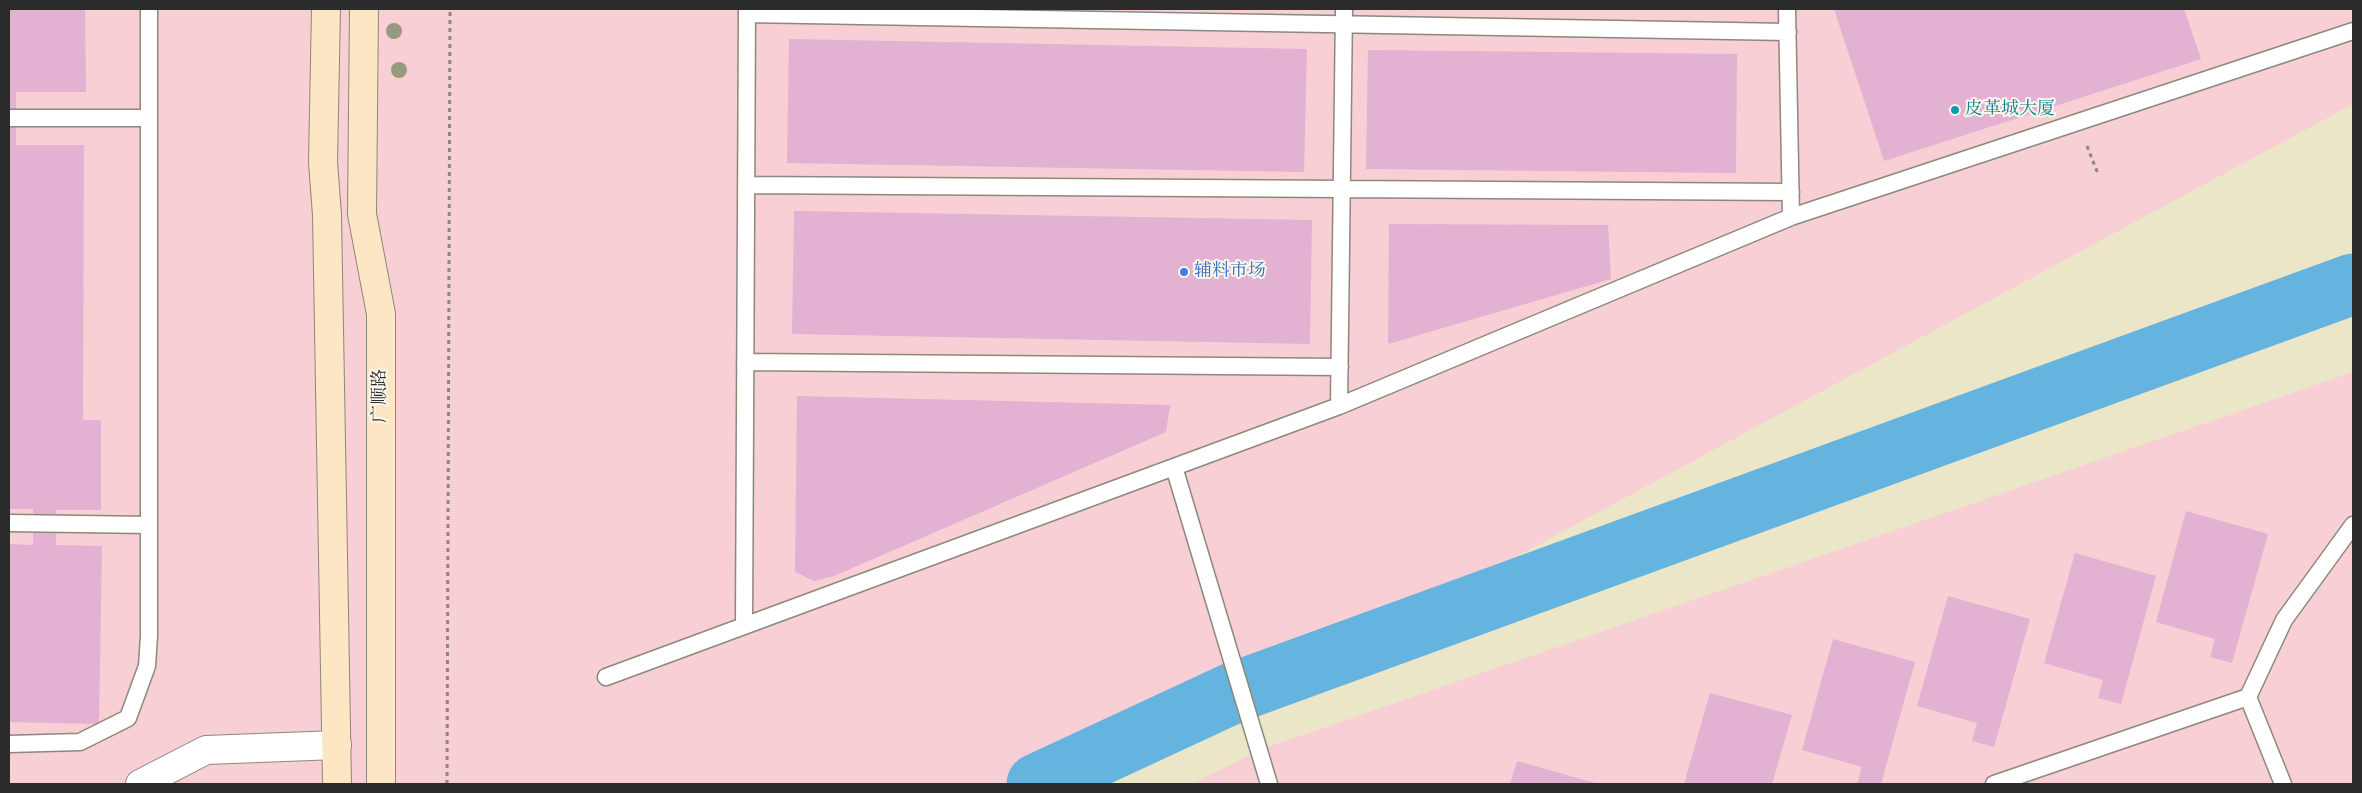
<!DOCTYPE html>
<html>
<head>
<meta charset="utf-8">
<style>
  body { margin:0 }
  #map { position:relative; width:2362px; height:793px; overflow:hidden; background:#ece6c9; font-family:"Libre Bodoni",serif }
  canvas { display:block }
  .frame { position:absolute; inset:0; border:10px solid #2b2b2b; pointer-events:none }
</style>
</head>
<body>
<div id="map">
<canvas width="2362" height="793"></canvas>
<div class="frame"></div>
</div>
<script>
const context = document.querySelector('canvas').getContext('2d');
context.lineJoin = 'round';
function paint(path, color) { context.fillStyle = color; context.fill(path, 'evenodd'); }
function strokePath(path, color, width, dash) { context.strokeStyle = color; context.lineWidth = width; context.lineCap = dash ? 'butt' : 'round'; context.setLineDash(dash || []); context.stroke(path); }
function drawText(font, color, halo, rows, align = 'center') {
  context.font = font + ' "Libre Bodoni","Noto Serif SC",serif'; context.lineWidth = 4; context.setLineDash([]); context.textBaseline = 'middle'; context.strokeStyle = halo; context.fillStyle = color; for (const [text, x, y, turn = 0] of rows) {
    context.save(); context.translate(x, y); context.rotate((+turn || 0) * Math.PI / 180); context.textAlign = isNaN(turn) ? turn : align; if (halo) context.strokeText(text, 0, 0); context.fillText(text, 0, 0); context.restore();
  }
}
paint(new Path2D(`
  M9 9H2353V104L1096 784H9Z
  M2353 372V784H1192L1262 749Z`), '#f7cfd5');
strokePath(new Path2D(`
  M1037 784 1233 693 2353 284`), '#65b3df', 61);
paint(new Path2D(`
  M9 9H85L86 92H16V145H84L83 420H101V510H56V545L102 546 99 724 9 722V544L33 545V509H9Z
  M1834 9H2184L2201 59 1884 161Z
  M789 39 1307 49 1304 172 787 163Z
  M1368 50 1737 54 1736 173 1366 169Z
  M794 211 1312 220 1310 344 792 334Z
  M1389 224 1608 225 1611 279 1388 344Z
  M797 396 1170 405 1166 432 834 576 814 581 795 572Z
  M2186 511 2268 534 2232 663 2210 657 2215 639 2156 622Z
  M2075 553 2156 576 2121 704 2098 698 2103 680 2044 663Z
  M1948 596 2030 619 1994 747 1972 741 1977 723 1917 706Z
  M1833 639 1915 662 1881 784H1857L1862 767 1802 750Z
  M1710 693 1792 715 1772 784H1684Z
  M1517 761 1599 784H1510Z`), '#e3b1d2');
const service = new Path2D(`
  M1787 9 1791 217
  M747 14 1788 32
  M9 118H149
  M746 185 1791 192
  M745 362 1340 367
  M1339 406 1344 9
  M1174 467 1269 784
  M9 523 149 525
  M744 626 747 9
  M606 677 1339 406 1791 217 2353 31
  M2248 697 2283 784
  M9 744 80 742 128 718 147 666 149 636V9
  M1994 784 2248 697 2284 620 2353 525`);
const minor = new Path2D(`
  M140 784 206 750 337 745`);
const secondary = new Path2D(`
  M326 9 323 162 327 215 337 784
  M364 9 362 214 381 314V784`);
strokePath(service, '#8c887a', 19);
strokePath(minor, '#8c887a', 30);
strokePath(secondary, '#8c887a', 30);
strokePath(new Path2D(`
  M2087 146 2098 174
  M447 784 450 9`), '#8c887a', 3, [4, 4]);
strokePath(service, '#fff', 16);
strokePath(minor, '#fff', 28);
strokePath(secondary, '#fce6c4', 28);
context.fillStyle = '#989a7e';
for (const [x, y] of [
  [394,31],
  [399,70]
]) { context.beginPath(); context.arc(x, y, 8, 0, 2 * Math.PI); context.fill(); }
for (const [x, y, r, color] of [
  [1955,110,5,"#0f9aa8"],
  [1184,272,5,"#3f7fe0"]
]) { const dot = new Path2D(); dot.arc(x, y, r, 0, 2 * Math.PI); context.fillStyle = color; context.fill(dot); strokePath(dot, '#fbf7ec', 2); }
drawText('18px', '#0d838f', '#fbf7ec', [
  ["皮革城大厦",1965,110]
], 'left');
drawText('18px', '#366cbe', '#fbf7ec', [
  ["辅料市场",1194,272]
], 'left');
drawText('18px', '#2b2b2b', '#fbf7ec', [
  ["广顺路",381,396,-90]
]);
</script>
</body>
</html>
